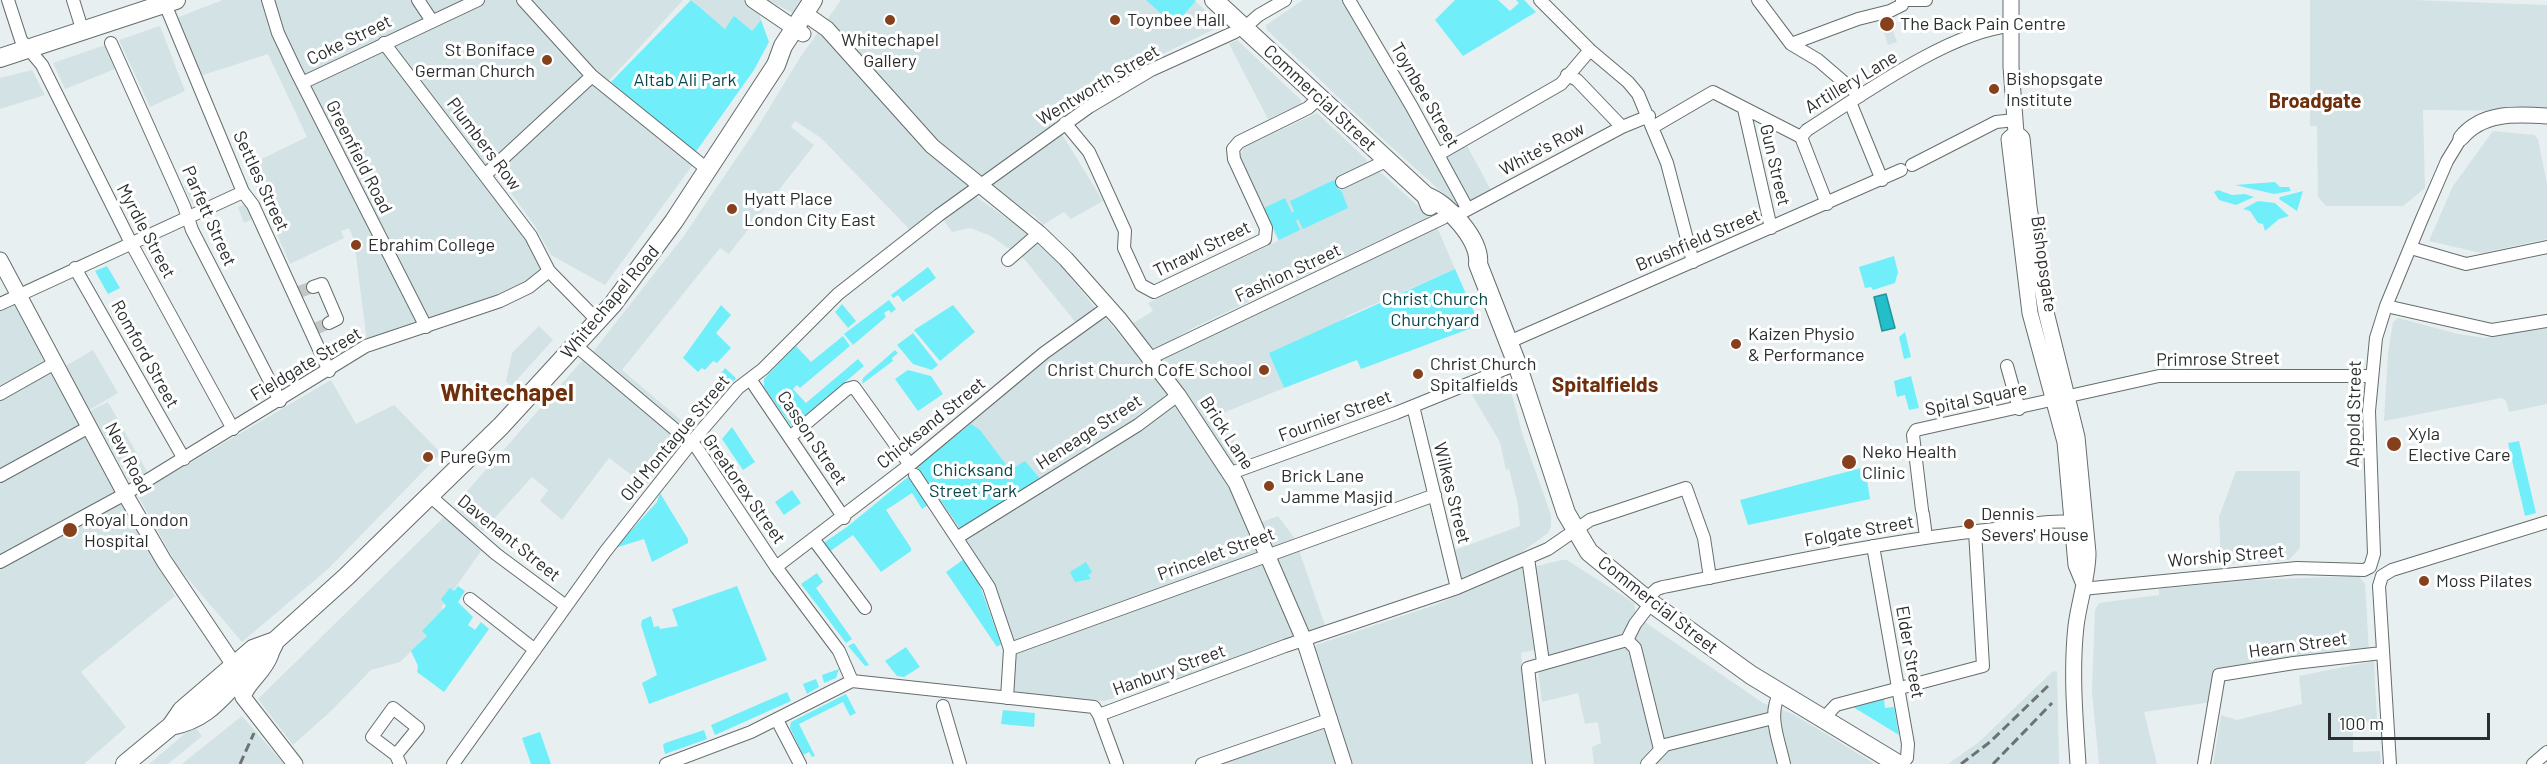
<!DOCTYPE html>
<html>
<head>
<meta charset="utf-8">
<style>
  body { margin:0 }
  #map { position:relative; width:2547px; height:764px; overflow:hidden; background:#e8eff0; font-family:Barlow,sans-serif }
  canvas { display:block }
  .scale { position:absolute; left:2328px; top:713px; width:162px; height:27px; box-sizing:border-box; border:3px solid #2b2e2e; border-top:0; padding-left:8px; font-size:18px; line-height:21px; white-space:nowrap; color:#2b2e2e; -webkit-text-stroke:4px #fff; paint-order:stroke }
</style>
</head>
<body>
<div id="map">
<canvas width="2547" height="764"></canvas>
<div class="scale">100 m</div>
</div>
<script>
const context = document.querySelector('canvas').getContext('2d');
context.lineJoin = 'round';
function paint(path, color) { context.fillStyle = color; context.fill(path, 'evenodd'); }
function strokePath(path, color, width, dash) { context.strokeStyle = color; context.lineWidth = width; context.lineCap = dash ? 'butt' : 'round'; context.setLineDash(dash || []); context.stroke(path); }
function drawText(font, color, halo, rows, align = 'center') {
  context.font = font + ' Barlow,sans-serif'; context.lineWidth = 6; context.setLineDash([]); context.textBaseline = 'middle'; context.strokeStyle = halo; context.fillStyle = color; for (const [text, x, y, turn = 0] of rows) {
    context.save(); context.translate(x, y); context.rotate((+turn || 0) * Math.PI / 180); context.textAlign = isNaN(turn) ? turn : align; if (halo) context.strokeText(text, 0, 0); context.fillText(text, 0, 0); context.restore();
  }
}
paint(new Path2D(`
  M223 0H683L604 86 592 76 485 175 549 271 529 287 367 342 354 240 349 228 341 231 344 238 290 264 247 166 307 137 268 54 200 76 176 18Z
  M692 0H744L760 15 761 20 752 31 726 29 701 11Z
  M768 0H803L794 14Z
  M841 0H1194L1221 24 1219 27 1091 88 1052 118 1103 201 1071 219 1064 212 1043 225 1035 216 979 186 914 234 821 138 795 121 791 127 814 145 729 254 720 248 622 370 688 426 646 486 609 458 562 520 540 501 548 490 532 477 483 531 474 525 454 506 581 362 592 353 683 237 757 128 801 56Z
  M1303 0H1346L1397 85 1458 203H1454L1387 143 1267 30 1266 25Z
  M2310 0H2413L2547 5V111L2423 110 2425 188 2403 206H2326L2318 197 2317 126H2310Z
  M1888 16 1897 42 1888 45 1880 18Z
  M160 26 185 91 150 107 119 40Z
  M1237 40 1301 100V104L1268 119 1229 44Z
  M105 45 115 69 65 89 53 63Z
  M32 70 45 95 0 109V78Z
  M586 84H593L694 163 605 285 551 255 535 226 495 171Z
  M1317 113 1367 160 1366 164 1345 186 1379 171 1428 215 1427 218 1195 327 1155 350 1130 325 1153 311 1148 303 1278 241 1240 157 1244 147Z
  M2493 131 2534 135 2538 139 2547 184V239L2481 253 2429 241 2453 186Z
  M1465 142 1493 194 1472 204 1467 202 1446 158 1447 154Z
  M192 182 202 203 194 207 184 186Z
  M975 196 1042 243 1097 310 1077 324 1025 260 991 236 970 228 952 232 944 221Z
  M246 204 252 219 244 223 238 207Z
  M1437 227 1455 269 1347 316 1280 379 1284 388 1218 415 1248 461 1231 468 1163 362 1164 358Z
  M15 300 55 372 93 350 118 393 79 416 175 596 81 672 126 727 84 764H0V308Z
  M1104 316 1171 397 1237 498 1299 637 1169 682 1104 701 1010 693 1014 650 987 574 917 467 1015 382Z
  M2398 318 2458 334 2486 338 2547 326V404L2509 412 2506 401 2502 398 2384 421 2388 353 2393 322Z
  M539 326 553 340 511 386 506 381 512 353Z
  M1502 378 1508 380 1523 436 1551 515V526L1548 533 1514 558 1455 580 1447 553 1520 526 1518 505 1509 469 1506 470 1500 442 1468 388Z
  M331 380 356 424 394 405 441 453 328 569 242 642 178 567 90 411 108 402 154 484Z
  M2236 471H2300V548L2289 560 2221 564 2219 517Z
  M445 516 481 551 441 608 443 610 422 631 427 636 400 662 371 670 332 710 293 745 258 699Z
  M1278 516 1295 539 1326 628 1307 635 1259 523Z
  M1562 560H1567L1634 603 1636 616 1763 703 1793 714 1875 764H1594L1592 747 1601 743 1598 722 1585 724 1578 693 1542 702 1537 661 1543 657 1533 567Z
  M1522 567 1534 650 1521 653 1533 764H1353L1313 650 1316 645 1435 605Z
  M2359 576 2365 584 2369 651 2304 657 2213 672 2211 702 2144 712 2157 764H2099L2092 692 2095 610 2099 603 2159 595V589L2250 580Z
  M2374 661 2377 721 2353 722V752L2380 751 2381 764H2213L2221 715 2237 720 2302 704 2299 676Z
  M2057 671 2059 764H1948L1979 742 2052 672Z
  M242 716 284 764H182L198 751Z
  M194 726 202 736 168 764H149Z
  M1328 726 1338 764H1220Z`), '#d3e2e4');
paint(new Path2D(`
  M691 0 725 29 734 16 752 31 761 20 769 42 754 70 695 153 611 82Z
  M1146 0H1194L1196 1 1174 25Z
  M1455 0H1498L1510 11 1519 3 1516 0H1524L1536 12 1463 56 1435 20Z
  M1334 180 1339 190H1341L1348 208 1303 229 1298 219 1296 221 1300 230 1279 240 1264 208 1285 198 1292 213 1294 211 1290 201Z
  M2275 182 2280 187H2289L2291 191 2274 194 2235 185Z
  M2218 190 2232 195 2245 194 2254 197 2236 205 2219 200 2214 192Z
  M2303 191 2297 211 2279 199 2280 197Z
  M2258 201 2275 203 2289 216 2279 219 2265 231 2263 224 2258 223 2250 211 2243 209Z
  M1894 256 1898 272 1895 283 1873 290 1871 287 1865 288 1859 267Z
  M107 266 120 288 108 294 95 271Z
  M928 267 936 278 903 302 898 295 893 298 891 295Z
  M1455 269 1479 323 1477 326 1361 369 1357 360 1284 388 1269 353Z
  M889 300 896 309 891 313 889 310 884 313 886 317 853 345 844 334Z
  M842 304 856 321 848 328 835 312Z
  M721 305 731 315 716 333 731 348 717 363 713 361 705 370 702 368 698 372 683 358Z
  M953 305 975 332 940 361 914 330Z
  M1905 332 1911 357 1904 359 1899 337Z
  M913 333 938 365 932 370 913 364 897 345Z
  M843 336 850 346 800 388 797 385 793 389 806 403 858 359 864 366 792 427 764 387V379L796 346 811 362Z
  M895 350 898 353 892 358 893 361 862 384 863 378Z
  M725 368 736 378 724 392 714 383Z
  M908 370 931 376 943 394 918 411 895 379Z
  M1911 376 1919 408 1909 410 1905 395 1897 397 1894 381Z
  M971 424 980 430 1010 470 1025 461 1042 481 962 531 917 467Z
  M732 427 755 462 743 470 722 439Z
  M2519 441 2536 513 2525 516 2508 443Z
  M1865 467 1870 499 1748 525 1740 500Z
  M908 477 928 505 922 509 912 493 886 510 911 548V551L881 572 853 535 829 552 822 544 847 527Z
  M792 490 801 503 784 515 775 502Z
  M660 493 688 539V543L652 562 644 539 615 548 657 502Z
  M964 559 979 583 1001 644 997 647 946 572Z
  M1086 562 1092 572 1088 575 1091 579 1075 582 1070 572Z
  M817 573 823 582 816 588 852 639 846 643 801 584Z
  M458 586 465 591 458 602 473 617 468 625 475 630 481 622 489 629 444 692 417 672 418 666 411 651 427 636 422 631 446 606 441 599 450 588 454 591Z
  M737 586 767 660 649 704 642 683 657 675 641 625 642 620 651 616 654 627 659 626 660 629 678 626 672 609Z
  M854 643 869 665H870L865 666 848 646Z
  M906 647 920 667 904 677 897 676 885 661Z
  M839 669 836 678 824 683 822 675Z
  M816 679 819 687 807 694 803 684Z
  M787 692 791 701 715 735 711 725Z
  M846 694 856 713 850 716 843 702 799 724 815 756 812 757 809 752 803 755 790 728 791 722Z
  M1884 699 1885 708 1894 707 1899 735 1853 707Z
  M1003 710 1035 713 1034 727 1001 724Z
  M704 730 707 739 665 754 663 745 665 743Z
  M540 732 551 764H531L522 738Z`), '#70effa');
const water = new Path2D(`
  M1886 294 1895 328 1882 331 1874 297Z`);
paint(water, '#22beca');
strokePath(water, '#25939b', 1.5);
strokePath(new Path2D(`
  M299 292 313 287
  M315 329 329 323`), '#c2c8c9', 12, [12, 6]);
const minor = new Path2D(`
  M8 0 21 40 42 65 131 243 233 429
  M73 0 83 32
  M268 0 278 33 296 71 426 327
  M418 0 432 21
  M523 0 592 76 707 169
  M1349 0 1412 107 1467 208
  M1540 0 1590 50 1628 82 1638 94 1667 163 1693 262
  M1758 0 1791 44 1818 60 1860 96
  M1902 0H1926
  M165 4 243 192 253 205 329 371
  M1244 28 1259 15 1285 0
  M111 43 184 206 192 230 280 401
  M384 43 531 236 549 271 598 321
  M1791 44 1858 19 1890 11 1902 5V0
  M1567 75 1577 80 1622 127
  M302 83 478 0
  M1850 102 1882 180
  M1744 109 1771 228
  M1065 123 1089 152 1096 167 1125 231 1124 248 1141 285 1154 292 1265 239 1266 228 1234 159 1233 149 1239 142 1308 108 1319 98
  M1653 127 1713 92 1801 137
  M1801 137 1807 130C1859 97 1950 31 2011 26
  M1801 137 1827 204
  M1439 154 1561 84 1590 50
  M1912 165 1996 122 2015 120
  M485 175 592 76
  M1342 182 1388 160
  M1461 213 1622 127 1649 116
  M2411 248 2466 264 2547 247
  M1008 260 1039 233
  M75 268 184 459
  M313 287 322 284 337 319 329 323
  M0 304 243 192
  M2386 306 2492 330 2547 321
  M1509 342 1901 170
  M575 345 697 448 776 567 839 651 852 681
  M1148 359 1443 218
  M2007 366 2019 409
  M750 379 844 518
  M0 394 55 363
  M1413 406 1457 588
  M790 437 847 389 854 387 910 465
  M1231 473 1396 413 1517 364
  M915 475 989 587 1010 649 1007 698
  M0 476 89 427
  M430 496 496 554 566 606
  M1922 510 1913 435 1916 430 2159 376H2370
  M1923 514 1926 537
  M958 537 1138 425 1178 395
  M814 540 865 608
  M1873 546 1908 744 1907 758 1902 764
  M1528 558 1543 662
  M0 562 125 494 366 346 500 301 529 287 549 271
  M776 567 912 463 1044 353 1108 307
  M2082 589 2297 568 2364 570 2370 567 2374 554 2369 411 2376 338 2386 306 2421 221 2447 161 2461 138
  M470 599 535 650
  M1646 599 1657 589 1663 587C1774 565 1883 541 1995 529 2022 526 2054 518 2081 523
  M1651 603 1635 624 1627 640 1635 648 1660 749
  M1010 649 1435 495
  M1780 693C1767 715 1779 740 1784 764
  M943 706 960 764
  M1099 715 1285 646 1457 588 1548 549 1590 520 1686 488 1704 538 1710 578
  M1824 718 1836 705 1983 666 1975 531
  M777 720 800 764
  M396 755 418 728 393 708 372 737 396 755 400 764
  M453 764 605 552 695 438 738 388 763 369 838 294 939 215 1089 107 1151 70 1235 32 1241 26
  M666 764 751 732 852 681 1094 707 1099 715 1117 764
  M1202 764 1331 719
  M1539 764 1528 668 1627 640
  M1647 764 1665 745 1773 718
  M2204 764 2219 675 2294 663 2382 653
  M2390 764 2379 586 2382 576 2392 570 2547 522
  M2533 764 2547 752`);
const major = new Path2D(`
  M753 0 803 34
  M2011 0V67L2016 133 2022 138 2029 207 2046 312 2077 437 2088 553C2088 577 2079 601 2076 626 2071 671 2075 718 2078 764
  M804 13 827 29 932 146 1039 233 1066 259 1120 320 1178 395 1236 483 1304 640 1344 764
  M2016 133 2009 139 2030 313 2065 442 2076 565 2083 582
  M2461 138C2482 112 2515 114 2547 116
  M0 260 125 494 164 561 230 659 243 697 295 764
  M243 697C249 680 264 674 271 654`);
const highway = new Path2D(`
  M1214 0 1426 196 1430 206
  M0 58 176 0
  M1426 196C1447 203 1481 240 1478 264L1517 364 1566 513 1589 552 1651 603 1751 675 1898 764
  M171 726C210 718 221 696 247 671 259 659 269 659 275 641
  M125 764 171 726 182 710 253 649 275 641 346 577 501 426 613 304 674 221 776 65 783 46 813 0`);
strokePath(minor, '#666d6d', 14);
strokePath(major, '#666d6d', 17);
strokePath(highway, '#666d6d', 20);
strokePath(minor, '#fff', 12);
strokePath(major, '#fff', 15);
strokePath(highway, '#fff', 18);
strokePath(new Path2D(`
  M240 764 254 733
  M1961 764 1990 742 2050 684
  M1993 764 2052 703`), '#6c7171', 3, [9, 4.5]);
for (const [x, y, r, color] of [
  [890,20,6,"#87401c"],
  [1115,20,6,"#87401c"],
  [1887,24,8,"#87401c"],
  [547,60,6,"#87401c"],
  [1994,89,6,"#87401c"],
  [732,209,6,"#87401c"],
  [356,245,6,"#87401c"],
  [1736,344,6,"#87401c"],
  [1264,370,6,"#87401c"],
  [1418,374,6,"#87401c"],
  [2394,444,8,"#87401c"],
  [428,457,6,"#87401c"],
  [1849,462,8,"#87401c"],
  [1269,486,6,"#87401c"],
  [1969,524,6,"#87401c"],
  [70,530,8,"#87401c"],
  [2424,581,6,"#87401c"]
]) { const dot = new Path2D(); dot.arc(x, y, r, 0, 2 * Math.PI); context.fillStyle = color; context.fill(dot); strokePath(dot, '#fff', 2); }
drawText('18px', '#2b2e2e', '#fff', [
  ["Toynbee Hall",1127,20],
  ["The Back Pain Centre",1900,24],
  ["Whitechapel",890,40,"center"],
  ["Gallery",890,61,"center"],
  ["St Boniface",535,50,"right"],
  ["German Church",535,71,"right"],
  ["Bishopsgate",2006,79],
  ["Institute",2006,100],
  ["Hyatt Place",744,199],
  ["London City East",744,220],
  ["Ebrahim College",368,245],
  ["Kaizen Physio",1748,334],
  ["& Performance",1748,355],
  ["Christ Church",1430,364],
  ["Spitalfields",1430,385],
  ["Christ Church CofE School",1252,370,"right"],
  ["Xyla",2408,434],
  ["Elective Care",2408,455],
  ["Neko Health",1862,452],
  ["Clinic",1862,473],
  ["PureGym",440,457],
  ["Brick Lane",1281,476],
  ["Jamme Masjid",1281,497],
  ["Dennis",1981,514],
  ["Severs' House",1981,535],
  ["Royal London",84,520],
  ["Hospital",84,541],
  ["Moss Pilates",2436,581]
], 'left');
drawText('18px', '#2b2e2e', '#fff', [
  ["Coke Street",349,40,-26],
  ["Artillery Lane",1851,82,-31],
  ["Wentworth Street",1098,85,-31],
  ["Toynbee Street",1425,95,60],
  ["Commercial Street",1320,98,43],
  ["Plumbers Row",484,144,53],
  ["White's Row",1542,149,-28],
  ["Greenfield Road",359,157,63],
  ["Gun Street",1775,165,77],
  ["Settles Street",261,181,65],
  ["Parfett Street",209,216,66],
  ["Myrdle Street",146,231,62],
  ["Brushfield Street",1698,240,-23],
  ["Thrawl Street",1202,249,-26],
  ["Bishopsgate",2044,264,82],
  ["Fashion Street",1288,273,-25],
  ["Whitechapel Road",610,302,-50],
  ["Romford Street",145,354,61],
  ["Primrose Street",2218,359,-1],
  ["Fieldgate Street",306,364,-31],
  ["Spital Square",1976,399,-12],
  ["Appold Street",2354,414,-89],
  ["Fournier Street",1335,416,-20],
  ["Chicksand Street",931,423,-39],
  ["Heneage Street",1089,432,-33],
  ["Brick Lane",1227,433,57],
  ["Old Montague Street",675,438,-50],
  ["Casson Street",812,438,56],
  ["New Road",128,458,62],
  ["Greatorex Street",744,489,55],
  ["Wilkes Street",1452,493,76],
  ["Folgate Street",1859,531,-10],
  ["Davenant Street",509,538,39],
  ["Princelet Street",1216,554,-20],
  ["Worship Street",2226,556,-5],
  ["Commercial Street",1658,605,38],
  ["Hearn Street",2298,645,-8],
  ["Elder Street",1910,652,80],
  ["Hanbury Street",1169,670,-20]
]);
drawText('18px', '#07484d', '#fff', [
  ["Altab Ali Park",685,80],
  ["Christ Church",1435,299],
  ["Churchyard",1435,320],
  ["Chicksand",973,470],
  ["Street Park",973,491]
]);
drawText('bold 20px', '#6e2f0c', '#fff', [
  ["Broadgate",2315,101]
]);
drawText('bold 21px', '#6e2f0c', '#fff', [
  ["Spitalfields",1605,385]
]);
drawText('bold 24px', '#6e2f0c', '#fff', [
  ["Whitechapel",507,393]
]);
</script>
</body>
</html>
